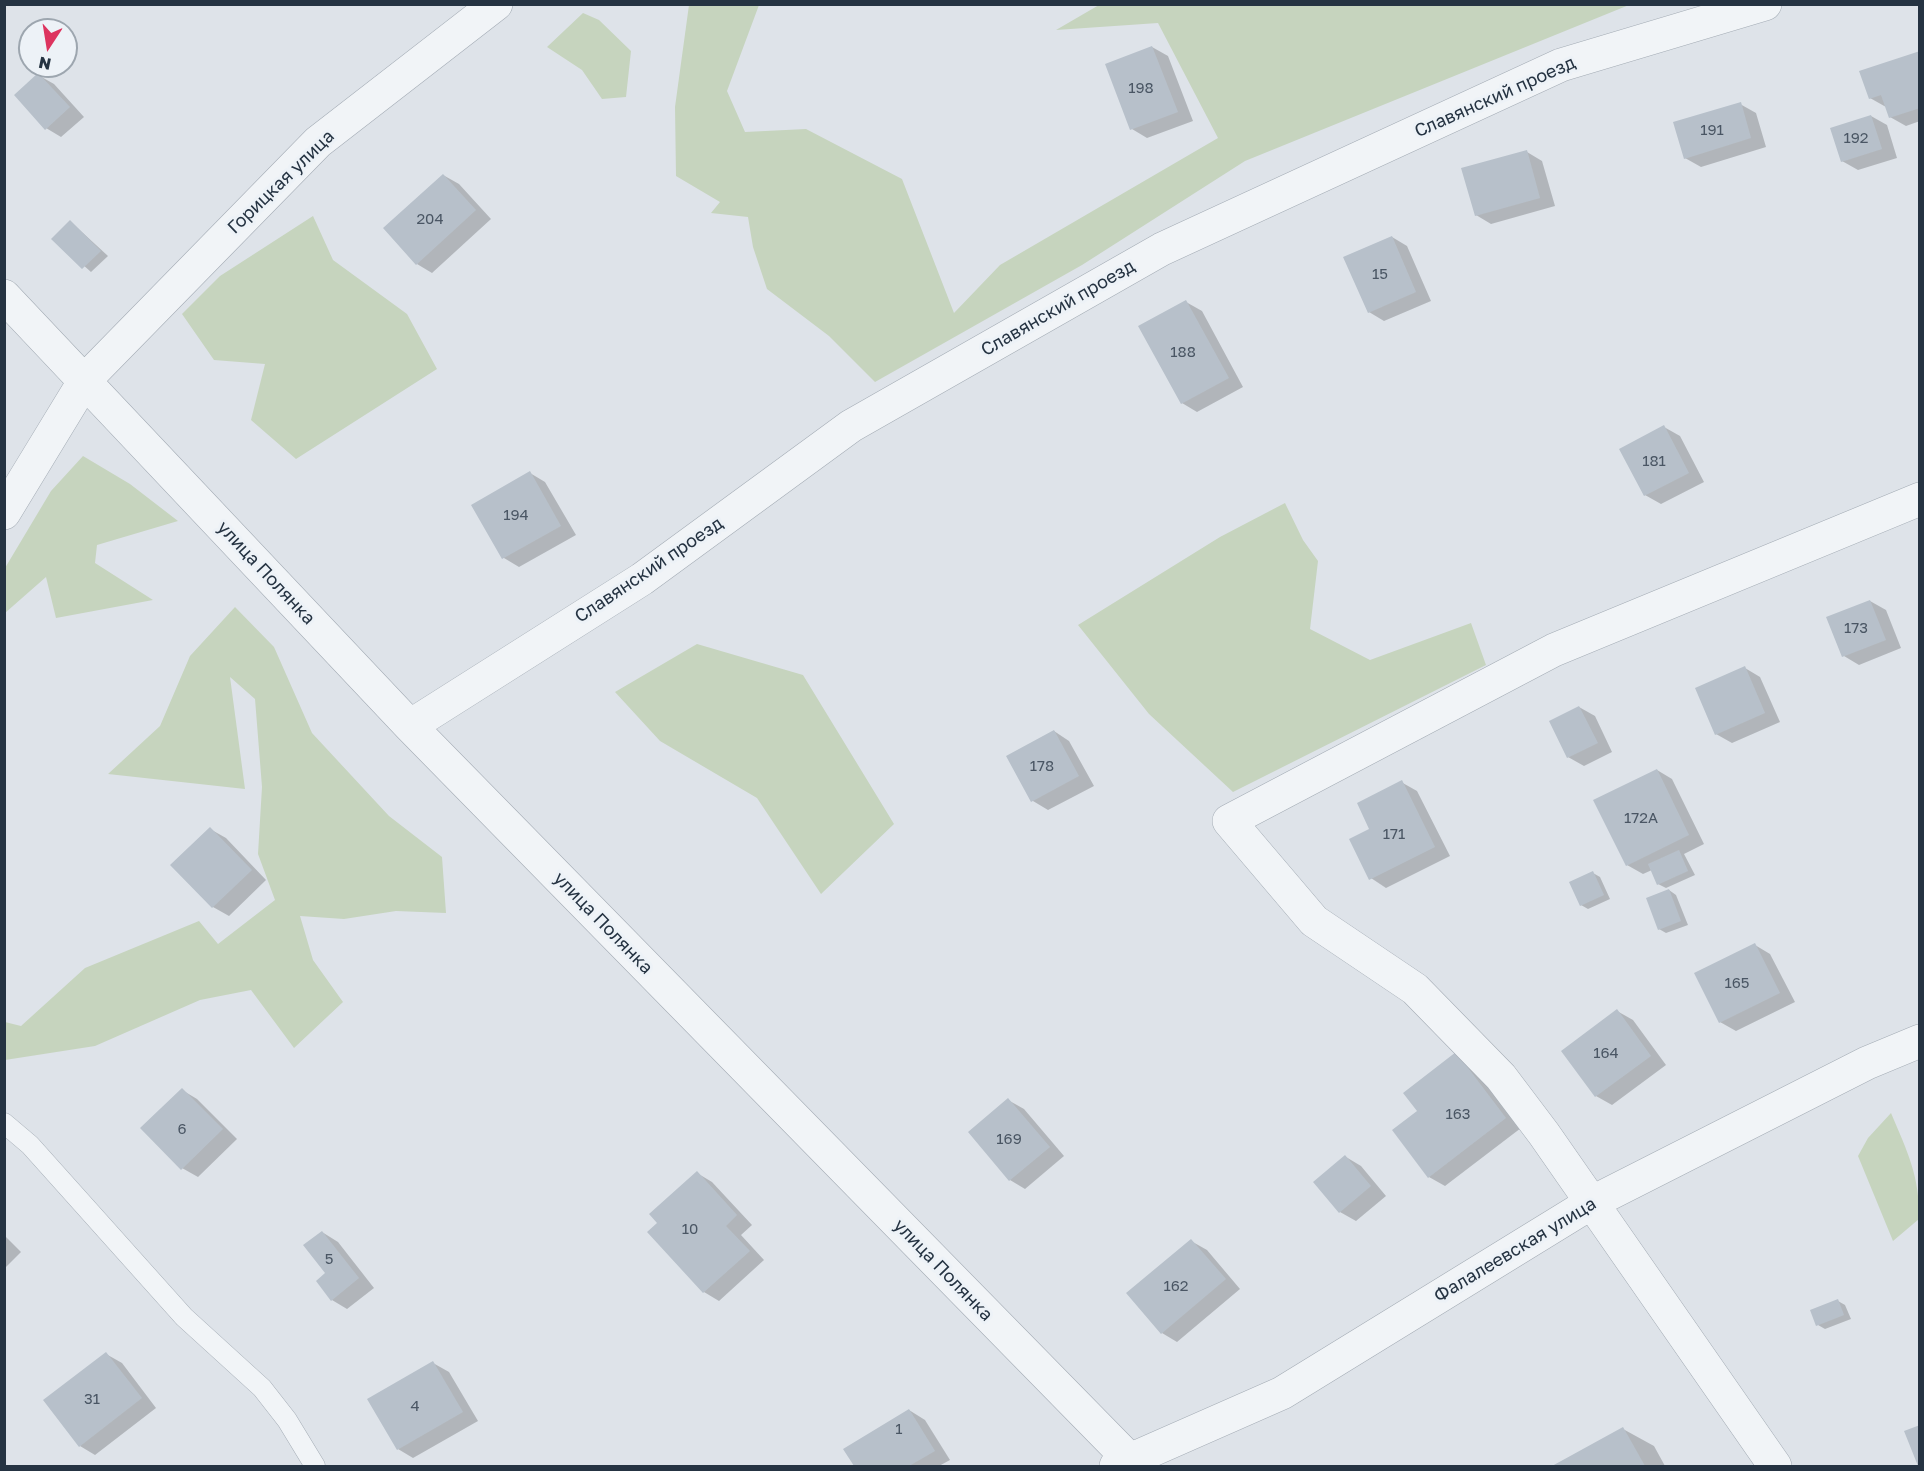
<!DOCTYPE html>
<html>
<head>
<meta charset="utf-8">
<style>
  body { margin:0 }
  #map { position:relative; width:1924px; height:1471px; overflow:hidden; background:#dee3e9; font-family:"Golos Text",sans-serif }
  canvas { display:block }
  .frame { position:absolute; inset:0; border:6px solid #253342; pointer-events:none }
  .north { position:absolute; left:18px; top:18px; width:60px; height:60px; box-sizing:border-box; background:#edf2f7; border:2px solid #9da6af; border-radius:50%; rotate:192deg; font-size:16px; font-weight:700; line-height:24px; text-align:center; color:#253342 }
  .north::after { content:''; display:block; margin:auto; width:21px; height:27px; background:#dd345f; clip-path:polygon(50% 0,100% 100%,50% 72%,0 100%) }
</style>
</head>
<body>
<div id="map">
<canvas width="1924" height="1471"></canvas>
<div class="frame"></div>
<div class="north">N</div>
</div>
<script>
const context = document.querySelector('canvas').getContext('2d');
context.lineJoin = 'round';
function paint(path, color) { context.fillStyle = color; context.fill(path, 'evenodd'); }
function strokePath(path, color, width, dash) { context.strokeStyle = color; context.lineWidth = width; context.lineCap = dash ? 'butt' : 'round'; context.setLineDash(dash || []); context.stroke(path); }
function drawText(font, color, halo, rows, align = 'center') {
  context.font = font + ' "Golos Text",sans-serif'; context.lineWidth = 6; context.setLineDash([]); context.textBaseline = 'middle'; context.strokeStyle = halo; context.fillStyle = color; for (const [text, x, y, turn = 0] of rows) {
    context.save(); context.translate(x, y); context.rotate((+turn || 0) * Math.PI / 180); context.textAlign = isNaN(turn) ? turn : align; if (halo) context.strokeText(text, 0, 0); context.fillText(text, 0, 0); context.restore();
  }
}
paint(new Path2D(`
  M689 5H759L727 91 745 132 806 129 902 179 954 313 1000 265 1218 138 1158 23 1056 30 1099 5H1629L1245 161 1082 265 875 382 829 336 767 289 753 247 748 217 711 213 720 202 676 176 675 107Z
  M583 13 599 20 631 51 626 97 602 99 582 70 547 47Z
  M313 216 333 260 407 314 437 369 296 459 251 420 265 364 214 360 182 314 220 276Z
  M83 456 130 484 178 521 97 545 95 563 153 600 56 618 46 577 5 613V568L51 491Z
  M1285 503 1303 540 1318 561 1310 629 1370 660 1471 623 1486 665 1233 792 1149 714 1078 625 1220 537Z
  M235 607 274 647 312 733 389 816 442 857 446 913 396 911 344 919 300 916 313 960 343 1002 294 1048 251 990 200 1000 95 1046 5 1060V1022L21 1026 85 968 199 921 218 944 275 900 258 854 262 787 255 699 230 677 245 789 108 774 160 726 190 656Z
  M697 644 803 675 894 824 821 894 757 798 660 741 615 692Z
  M1891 1113C1907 1151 1920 1176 1919 1219L1893 1241 1858 1156 1868 1138Z`), '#c6d4be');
paint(new Path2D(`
  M1152 47 1168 56 1193 121 1147 138 1132 129 1106 65Z
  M1920 52V121L1906 126 1890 117 1886 107 1870 98Z
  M38 75 54 84 84 117 61 137 46 128Z
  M1740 104 1756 113 1766 147 1701 167 1685 158Z
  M1871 116 1887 125 1897 158 1858 170 1842 161Z
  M1527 152 1542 161 1555 206 1491 224 1476 215Z
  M443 175 459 184 491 219 432 273 417 264Z
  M71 222 108 256 91 272 54 239Z
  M1392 237 1407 246 1431 301 1384 321 1369 312Z
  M1186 302 1202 311 1243 387 1197 412 1182 403Z
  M1664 427 1680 436 1704 482 1661 504 1645 495Z
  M530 473 545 482 576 535 519 567 504 558 473 505Z
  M1870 601 1886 610 1901 648 1859 665 1844 656Z
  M1745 668 1760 677 1780 722 1732 743 1716 734Z
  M1579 707 1595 716 1612 752 1584 766 1568 757Z
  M1054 731 1069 741 1094 786 1048 810 1033 801 1008 757Z
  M1657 770 1672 779 1704 844 1684 854 1695 875 1666 888 1658 884 1652 870 1643 874 1627 865Z
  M1401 782 1417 791 1450 856 1386 888 1371 878V829Z
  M210 829 226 838 266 880 229 916 213 907Z
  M1593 873 1600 877 1610 899 1588 909 1581 905Z
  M1669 890 1676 895 1688 925 1666 933 1659 929Z
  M1755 945 1770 954 1795 1002 1736 1031 1720 1022Z
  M1617 1011 1633 1020 1666 1065 1612 1105 1596 1096 1563 1051Z
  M1456 1054 1471 1063 1521 1128 1445 1186 1429 1177 1419 1111Z
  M182 1090 197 1099 237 1139 198 1177 182 1168Z
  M1008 1100 1024 1109 1064 1156 1025 1189 1010 1180Z
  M1346 1157 1361 1166 1386 1196 1356 1221 1340 1212Z
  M697 1173 712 1182 752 1225 741 1235 764 1260 719 1301 704 1292 660 1223Z
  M322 1232 338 1242 374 1288 347 1309 332 1300Z
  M4 1235 21 1252 4 1269Z
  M1191 1241 1207 1250 1240 1289 1177 1342 1162 1333Z
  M1838 1301 1845 1305 1851 1319 1825 1329 1818 1325Z
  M106 1354 122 1363 156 1408 95 1455 80 1446Z
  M433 1363 449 1372 478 1421 413 1458 398 1449Z
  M909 1410 925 1420 950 1460 939 1466H855L845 1450Z
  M1623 1429 1654 1446 1665 1466H1555Z`), '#0003');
paint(new Path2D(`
  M1152 46 1178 112 1130 130 1105 64Z
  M1920 51V108L1889 118 1881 95 1869 99 1859 71Z
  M38 73 70 107 45 130 14 95Z
  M1741 102 1751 138 1684 159 1673 122Z
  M1871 115 1882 149 1841 162 1830 128Z
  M1527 150 1540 198 1475 216 1461 168Z
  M443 174 476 210 416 265 383 228Z
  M70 220 101 251 82 269 51 239Z
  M1392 236 1416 292 1368 313 1343 257Z
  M1186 300 1229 378 1181 404 1138 326Z
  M1664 425 1689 473 1644 496 1619 449Z
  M530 471 561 526 502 559 471 505Z
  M1870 600 1886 640 1842 657 1826 617Z
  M1745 666 1765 713 1715 735 1695 688Z
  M1579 706 1598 743 1567 758 1549 721Z
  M1054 730 1079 776 1031 802 1006 756Z
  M1657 769 1689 835 1626 866 1593 800Z
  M1402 780 1435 847 1369 880 1349 839 1369 829 1357 803Z
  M210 827 252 870 212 908 170 865Z
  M1679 850 1688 871 1657 885 1648 864Z
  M1593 871 1604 895 1580 906 1569 882Z
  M1669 889 1681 921 1658 930 1646 898Z
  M1755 943 1780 993 1719 1023 1694 973Z
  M1617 1009 1651 1056 1595 1097 1561 1051Z
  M1456 1052 1506 1118 1428 1178 1392 1130 1417 1111 1403 1093Z
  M182 1088 223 1129 181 1170 140 1128Z
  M1008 1098 1050 1147 1009 1181 968 1132Z
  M1345 1155 1371 1186 1339 1213 1313 1182Z
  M697 1171 737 1215 726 1226 750 1251 703 1293 647 1232 657 1223 649 1214Z
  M322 1231 359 1278 331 1301 316 1281 325 1273 303 1245Z
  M1191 1239 1226 1279 1161 1334 1126 1293Z
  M1838 1299 1844 1315 1816 1326 1810 1310Z
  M106 1352 142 1398 79 1447 43 1400Z
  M433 1361 463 1412 397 1450 367 1399Z
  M909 1409 935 1451 909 1466H854L843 1449Z
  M1920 1425V1466H1918L1904 1431Z
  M1623 1427 1645 1466H1552Z`), '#b7c0ca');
const service = new Path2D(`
  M4 1123 30 1145 184 1317 262 1388 287 1420 315 1466`);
const minor = new Path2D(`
  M4 296 410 726 1129 1459
  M4 513 85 380 318 142 496 4
  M410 726 642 579 851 426 1162 249 1561 65 1765 4
  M1116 1466 1282 1393 1591 1203 1867 1063 1920 1041
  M1775 1466 1544 1134 1501 1077 1415 989 1314 921 1229 821 1554 650 1920 499`);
strokePath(service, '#a3abb4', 21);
strokePath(minor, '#a3abb4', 34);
strokePath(service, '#f1f4f7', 20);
strokePath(minor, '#f1f4f7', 33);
drawText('15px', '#4a5664', null, [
  ["198",1141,88],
  ["191",1712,130],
  ["192",1856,138],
  ["204",430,219],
  ["15",1380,274],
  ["188",1183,352],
  ["181",1654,461],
  ["194",516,515],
  ["173",1856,628],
  ["178",1042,766],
  ["172А",1641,818],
  ["171",1394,834],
  ["165",1737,983],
  ["164",1606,1053],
  ["163",1458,1114],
  ["6",182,1129],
  ["169",1009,1139],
  ["10",690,1229],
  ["5",329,1259],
  ["162",1176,1286],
  ["31",92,1399],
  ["4",415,1406],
  ["1",899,1429]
]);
drawText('18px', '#253342', '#edf2f7', [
  ["Славянский проезд",1495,97,-24],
  ["Горицкая улица",281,182,-44],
  ["Славянский проезд",1058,308,-30],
  ["Славянский проезд",649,570,-34],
  ["улица Полянка",266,573,47],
  ["улица Полянка",603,923,46],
  ["Фалалеевская улица",1515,1250,-31],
  ["улица Полянка",943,1270,46]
]);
</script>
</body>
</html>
